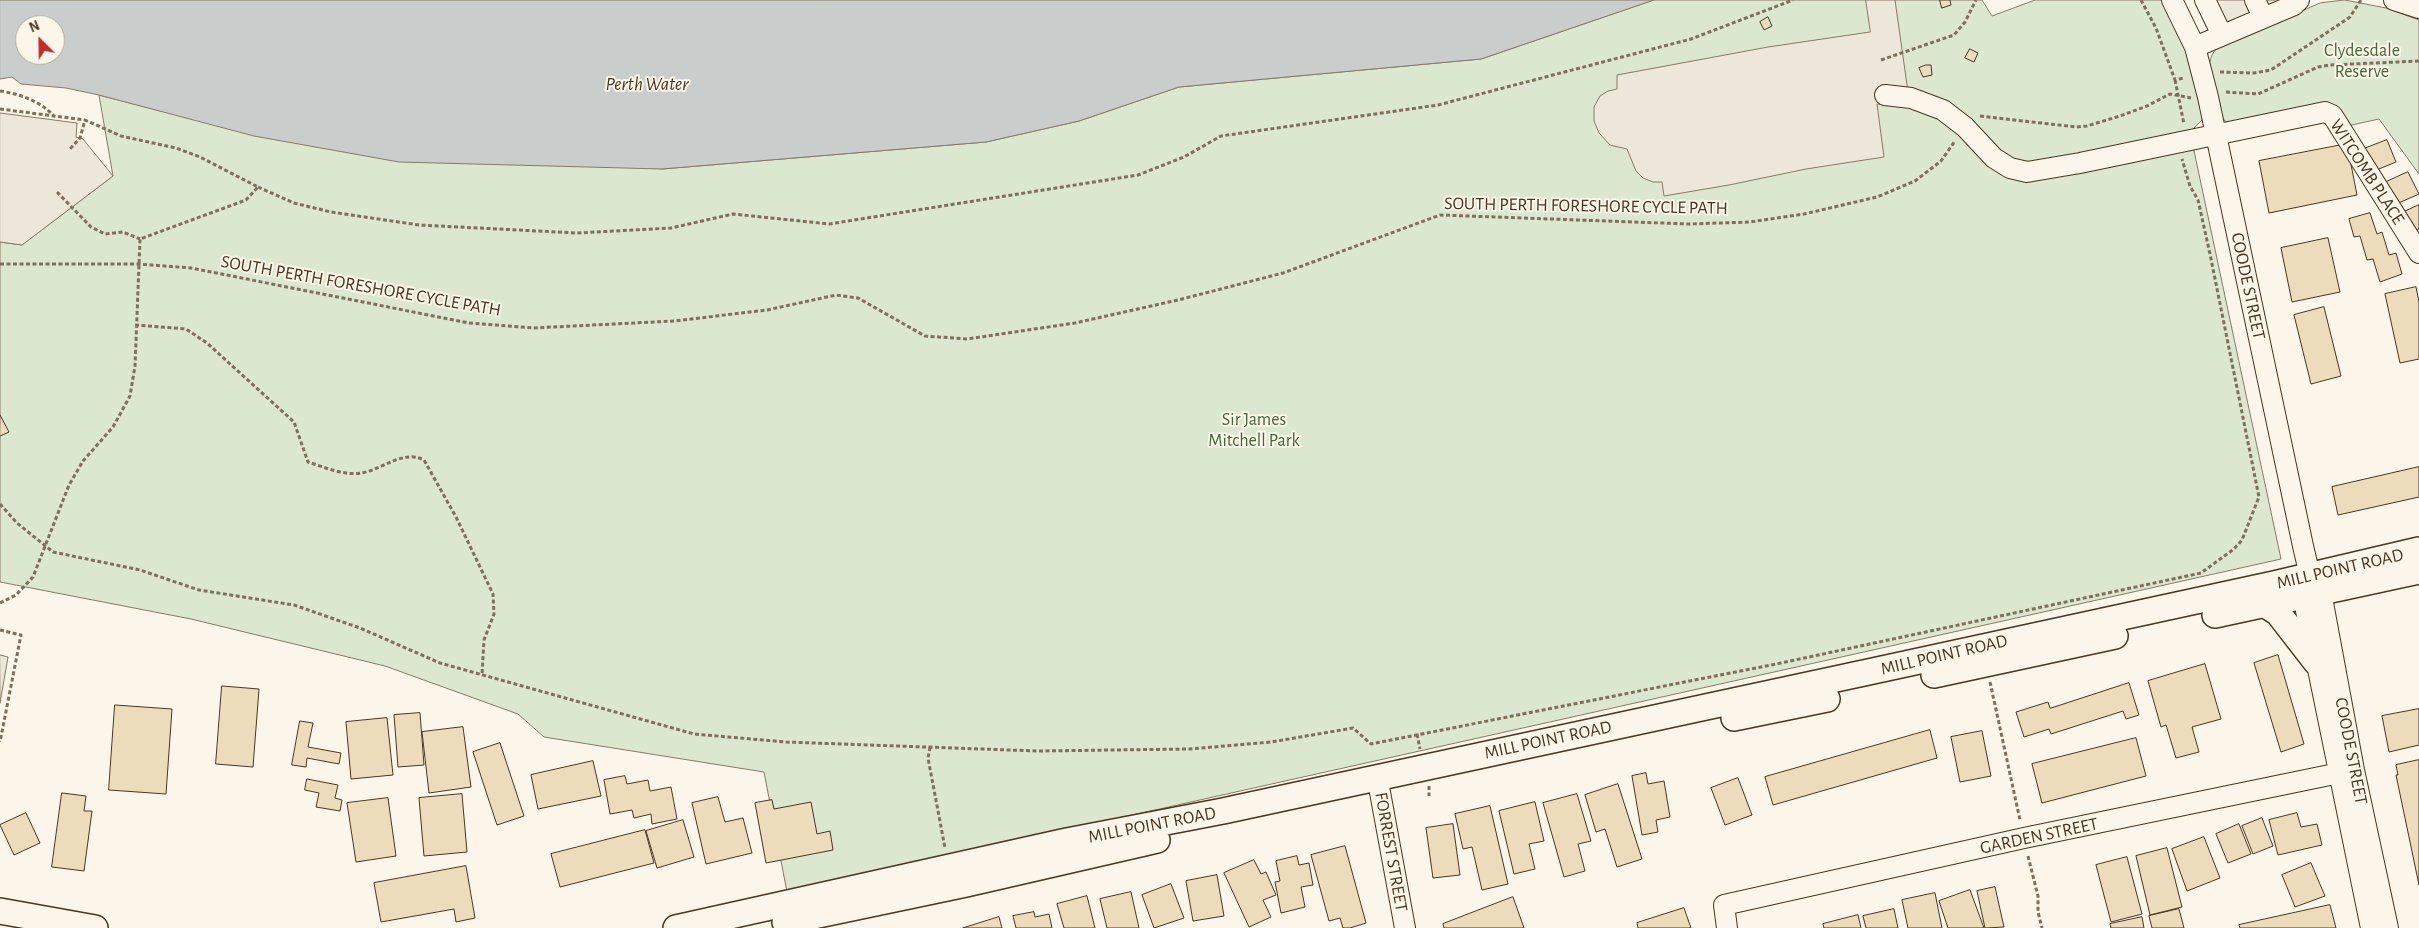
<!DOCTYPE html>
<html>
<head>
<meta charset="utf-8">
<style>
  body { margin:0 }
  #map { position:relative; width:2419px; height:928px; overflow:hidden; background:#fbf6e9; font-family:"Alegreya Sans",sans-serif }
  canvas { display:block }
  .north { position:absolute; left:15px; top:15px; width:50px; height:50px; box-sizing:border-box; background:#fbf6e9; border:1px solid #b4a999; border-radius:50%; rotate:337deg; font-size:14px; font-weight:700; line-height:20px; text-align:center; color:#4a3520 }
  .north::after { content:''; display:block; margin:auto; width:18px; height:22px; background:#c62828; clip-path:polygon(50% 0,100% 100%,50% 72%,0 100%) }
</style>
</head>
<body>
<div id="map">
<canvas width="2419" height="928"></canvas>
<div class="north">N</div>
</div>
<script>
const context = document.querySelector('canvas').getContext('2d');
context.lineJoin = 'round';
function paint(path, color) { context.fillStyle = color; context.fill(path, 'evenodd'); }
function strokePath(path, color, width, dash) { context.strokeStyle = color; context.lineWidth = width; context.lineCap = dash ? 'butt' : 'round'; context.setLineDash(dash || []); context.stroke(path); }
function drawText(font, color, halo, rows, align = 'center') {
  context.font = font + ' "Alegreya Sans",sans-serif'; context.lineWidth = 4; context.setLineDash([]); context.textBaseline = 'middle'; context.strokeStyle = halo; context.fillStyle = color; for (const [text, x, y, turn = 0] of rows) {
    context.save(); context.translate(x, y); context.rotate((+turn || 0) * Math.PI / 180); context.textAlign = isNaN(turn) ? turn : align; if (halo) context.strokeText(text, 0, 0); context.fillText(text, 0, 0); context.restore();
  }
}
const green = new Path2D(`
  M1654 0H1982L1992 16 2035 0H2163L2189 58 2202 112V120L2190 132 2281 559 787 892 764 772 544 737 518 714 385 666 191 619 0 582V242L22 245 113 176 99 95 161 111 662 169 986 142 1079 121 1179 87 1481 59Z
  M2345 0 2386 8 2419 20V174L2379 119 2347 126 2339 113 2231 123 2225 121 2221 116C2216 95 2200 65 2217 48L2320 3Z`);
paint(green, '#dce7d0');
strokePath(green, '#887966', 1);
const parking = new Path2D(`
  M1866 0H1895L1910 106 1877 104 1884 157 1806 169 1729 185 1664 196 1662 182H1653L1643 178 1636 171 1627 149 1610 145 1599 133 1594 121V107L1600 96 1608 91 1617 89V75L1768 47 1870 32Z
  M2195 0H2308L2217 48Z
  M0 113 77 123 76 137 83 139 113 176 22 245 0 242Z
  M0 655 8 657 0 703Z`);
paint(parking, '#ede7d9');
strokePath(parking, '#887966', 1);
const water = new Path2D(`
  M0 0H1654L1481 59 1179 87 1079 121 986 142 662 169 399 162 254 136 99 95 66 88 21 84 12 77 0 79ZM25 25H55V55H25Z`);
paint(water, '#c9cecd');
strokePath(water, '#887966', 1);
const building = new Path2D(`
  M1940 0H1950L1951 5 1942 8Z
  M1768 17 1772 26 1764 30 1760 22Z
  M1970 49 1978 53 1974 62 1965 58Z
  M1926 65H1931L1932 75 1923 77 1919 68Z
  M2387 140 2396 162 2369 173 2361 150Z
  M2347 144 2357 195 2269 213 2259 161Z
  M2408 172 2419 194 2394 205 2384 183Z
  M2419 205V229L2414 232 2404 212Z
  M2370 213 2377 234 2382 232 2389 255 2396 253 2402 274 2380 282 2373 259 2367 260 2360 236 2354 237 2349 219Z
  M2328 238 2340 292 2292 302 2281 248Z
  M2416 287 2419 302V359L2400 363 2385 294Z
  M2324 307 2341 376 2311 384 2294 315Z
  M0 415 9 432 0 436Z
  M2419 467V497L2338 515 2332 487Z
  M2278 655 2304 744 2281 752 2254 663Z
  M2205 664 2221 719 2192 727 2199 752 2176 758 2166 725 2161 727 2148 681Z
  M2129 683 2139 715 2126 719 2123 711 2051 734 2049 729 2024 737 2016 712 2048 702 2050 708Z
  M222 686 259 689 253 767 216 764Z
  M115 705 172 709 166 794 109 790Z
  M2419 709V745L2389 752 2382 716Z
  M420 713 424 765 398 767 394 715Z
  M387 718 393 775 351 779 346 722Z
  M300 721 313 723 308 747 341 753 339 764 307 758 306 767 292 765Z
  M463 727 471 787 429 793 422 732Z
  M1930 730 1937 758 1773 805 1765 777Z
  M1982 731 1991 776 1960 782 1951 737Z
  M2136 738 2146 776 2042 803 2032 764Z
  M500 743 524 816 497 825 473 752Z
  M2419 760V885L2396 775H2398L2396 765Z
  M593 761 601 796 538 809 531 775Z
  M1646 773 1648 784 1664 781 1670 817 1656 820 1658 832 1642 835 1632 776Z
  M625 776 627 784 648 780 650 791 671 787 677 819 652 824 651 814 634 818 632 810 610 814 604 780Z
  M1738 778 1752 815 1725 825 1711 788Z
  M307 779 338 785 335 798 342 800 340 811 316 807 319 793 305 790Z
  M1618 784 1642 859 1617 867 1605 829 1596 832 1585 795Z
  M62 793 86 796 84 811H92L84 871 52 867Z
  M462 794 467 852 424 856 419 798Z
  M1577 794 1591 841 1578 844 1585 871 1564 877 1543 803Z
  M718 797 725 822 743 818 752 853 706 864 692 803Z
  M388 798 396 856 356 862 347 803Z
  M772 800 774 809 811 802 817 834 830 831 833 850 766 863 755 803Z
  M1535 802 1544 841 1529 844 1535 869 1514 874 1499 811Z
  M1490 806 1508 884 1482 890 1472 847 1463 849 1455 814Z
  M26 813 40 843 14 855 0 825Z
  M2297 813 2301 827 2317 824 2322 845 2278 855 2269 820Z
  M2262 818 2273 846 2253 854 2242 826Z
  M683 820 694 857 657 868 646 831Z
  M1453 824 1460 875 1433 878 1426 828Z
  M2239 824 2251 854 2228 863 2216 834Z
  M645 830 654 863 560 887 551 854Z
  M2204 837 2220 878 2187 891 2172 849Z
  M1345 846 1366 923 1350 928H1343L1340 918 1329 921 1311 855Z
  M2167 848 2182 907 2150 915 2136 856Z
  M1297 856 1299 865 1309 863 1313 885 1301 887 1305 907 1281 913 1275 882 1280 881 1276 861Z
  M2127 857 2142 914 2111 922 2096 865Z
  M1254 860 1261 874 1266 872 1276 895 1263 900 1271 917 1249 927 1224 873Z
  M2311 863 2325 896 2295 907 2282 875Z
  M466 866 475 918 456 922 454 909 381 922 374 883Z
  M1217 875 1224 916 1193 921 1186 881Z
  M1171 884 1184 918 1154 928 1142 895Z
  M1995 887 2004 927 1985 928 1977 891Z
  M1970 890 1984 928H1948L1939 901Z
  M1131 892 1139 928H1107L1100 899Z
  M1935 893 1942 928H1908L1902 900Z
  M1087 896 1095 928H1064L1057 904Z
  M1513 897 1524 928H1444L1443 924Z
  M2330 905 2336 928H2240L2239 925Z
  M1684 908 1691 928H1638L1637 923Z
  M1894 909 1898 928H1866L1863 916Z
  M2179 909 2184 928H2152L2149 916Z
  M1034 912 1035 917 1049 914 1052 928H1016L1013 916Z
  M1858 915 1861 928H1824L1823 924Z
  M999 917 1002 928H963Z
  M2142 917 2144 928H2111L2110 924Z`);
paint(building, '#ecdcbc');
strokePath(building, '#4a3520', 1);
const minor = new Path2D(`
  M2172 0 2195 47 2208 97 2303 546 2310 576 2321 592 2354 770 2388 928
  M2205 0 2222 35
  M2255 0 2263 17
  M2394 0 2419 8
  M2195 47 2294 5 2299 0
  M1885 95 1911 98 1943 110 1965 127 1994 158 2010 168 2027 172 2080 163 2325 112 2332 115 2336 121 2419 253
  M2308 583 2303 596 2371 928
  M1377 776 1405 928
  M1727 928 1724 905 2024 838 2354 770`);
const major = new Path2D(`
  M2264 604 2278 613 2316 662
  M2215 615 2419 571
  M1934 675 2115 636
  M1734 718 1827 699
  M0 911 95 928
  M785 922 966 884 1157 840
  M676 928 1067 841 1223 811 1873 671 2274 584 2419 550`);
strokePath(minor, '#4a3520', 22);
strokePath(major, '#4a3520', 28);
strokePath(new Path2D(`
  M2141 0 2156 28 2175 80 2184 78
  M1881 60 1954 35 1965 22 1976 0
  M2220 72 2254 73 2271 70 2350 17 2361 0
  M2175 80 2184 124
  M0 91C20 94 40 101 54 116
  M2226 92 2258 94 2318 67 2330 65 2419 61
  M0 109 85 120
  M1980 116 2076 127 2087 126 2120 116 2147 106 2170 94 2191 98
  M258 187 294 203 331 212 419 225 577 233 671 228 733 214 829 224 1138 175 1184 157 1221 136 1438 105 1691 39 1793 0
  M57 192 91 227 105 234 123 232 140 239
  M0 264H138L191 268 469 323 533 328 674 321 767 310 836 295 858 298 925 336 967 339 1075 323 1178 300 1283 273 1440 215 1689 224 1750 222 1804 214 1877 197 1915 181 1941 161 1955 141
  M135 325 186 329 207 343 294 422 308 462C324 467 344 476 361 473 382 470 403 449 424 460L456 517 493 594 494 614 484 640 482 675
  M0 504 17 523 53 552 140 570 199 590 294 605 360 628 440 663 694 734 786 742 1037 751 1190 749 1271 742 1353 728 1371 744 1781 663 2201 573 2234 549 2242 540 2259 497 2210 254 2198 200 2190 186 2182 159
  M0 603 16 595 33 577 69 485 83 461 113 427 130 396 135 366 140 239 246 200 258 187 200 157 176 148 121 136 85 120 80 138 70 149
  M0 630 21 635 0 742
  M1990 682 2020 820
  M1417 734 1420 749
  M930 747 928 758 945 848
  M1429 786V796
  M2028 856 2038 896V912L2042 928`), '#7f6f5c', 3, [4, 2.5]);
strokePath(minor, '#fbf6e9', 20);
strokePath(major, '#fbf6e9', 25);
drawText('18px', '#436837', '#fbf6e9', [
  ["Clydesdale",2362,51],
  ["Reserve",2362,72],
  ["Sir James",1254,420],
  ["Mitchell Park",1254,441]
]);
drawText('18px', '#4a3520', '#fbf6e9', [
  ["WITCOMB PLACE",2367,172,57],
  ["SOUTH PERTH FORESHORE CYCLE PATH",1586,206,1],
  ["SOUTH PERTH FORESHORE CYCLE PATH",361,286,10],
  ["COODE STREET",2248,286,78],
  ["MILL POINT ROAD",2340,569,-13],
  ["MILL POINT ROAD",1944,655,-13],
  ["MILL POINT ROAD",1548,740,-12],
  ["COODE STREET",2351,751,79],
  ["MILL POINT ROAD",1152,825,-11],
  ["GARDEN STREET",2039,836,-12],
  ["FORREST STREET",1391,852,80]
]);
drawText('italic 19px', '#4a3520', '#fbf6e9', [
  ["Perth Water",647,84]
]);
</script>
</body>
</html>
